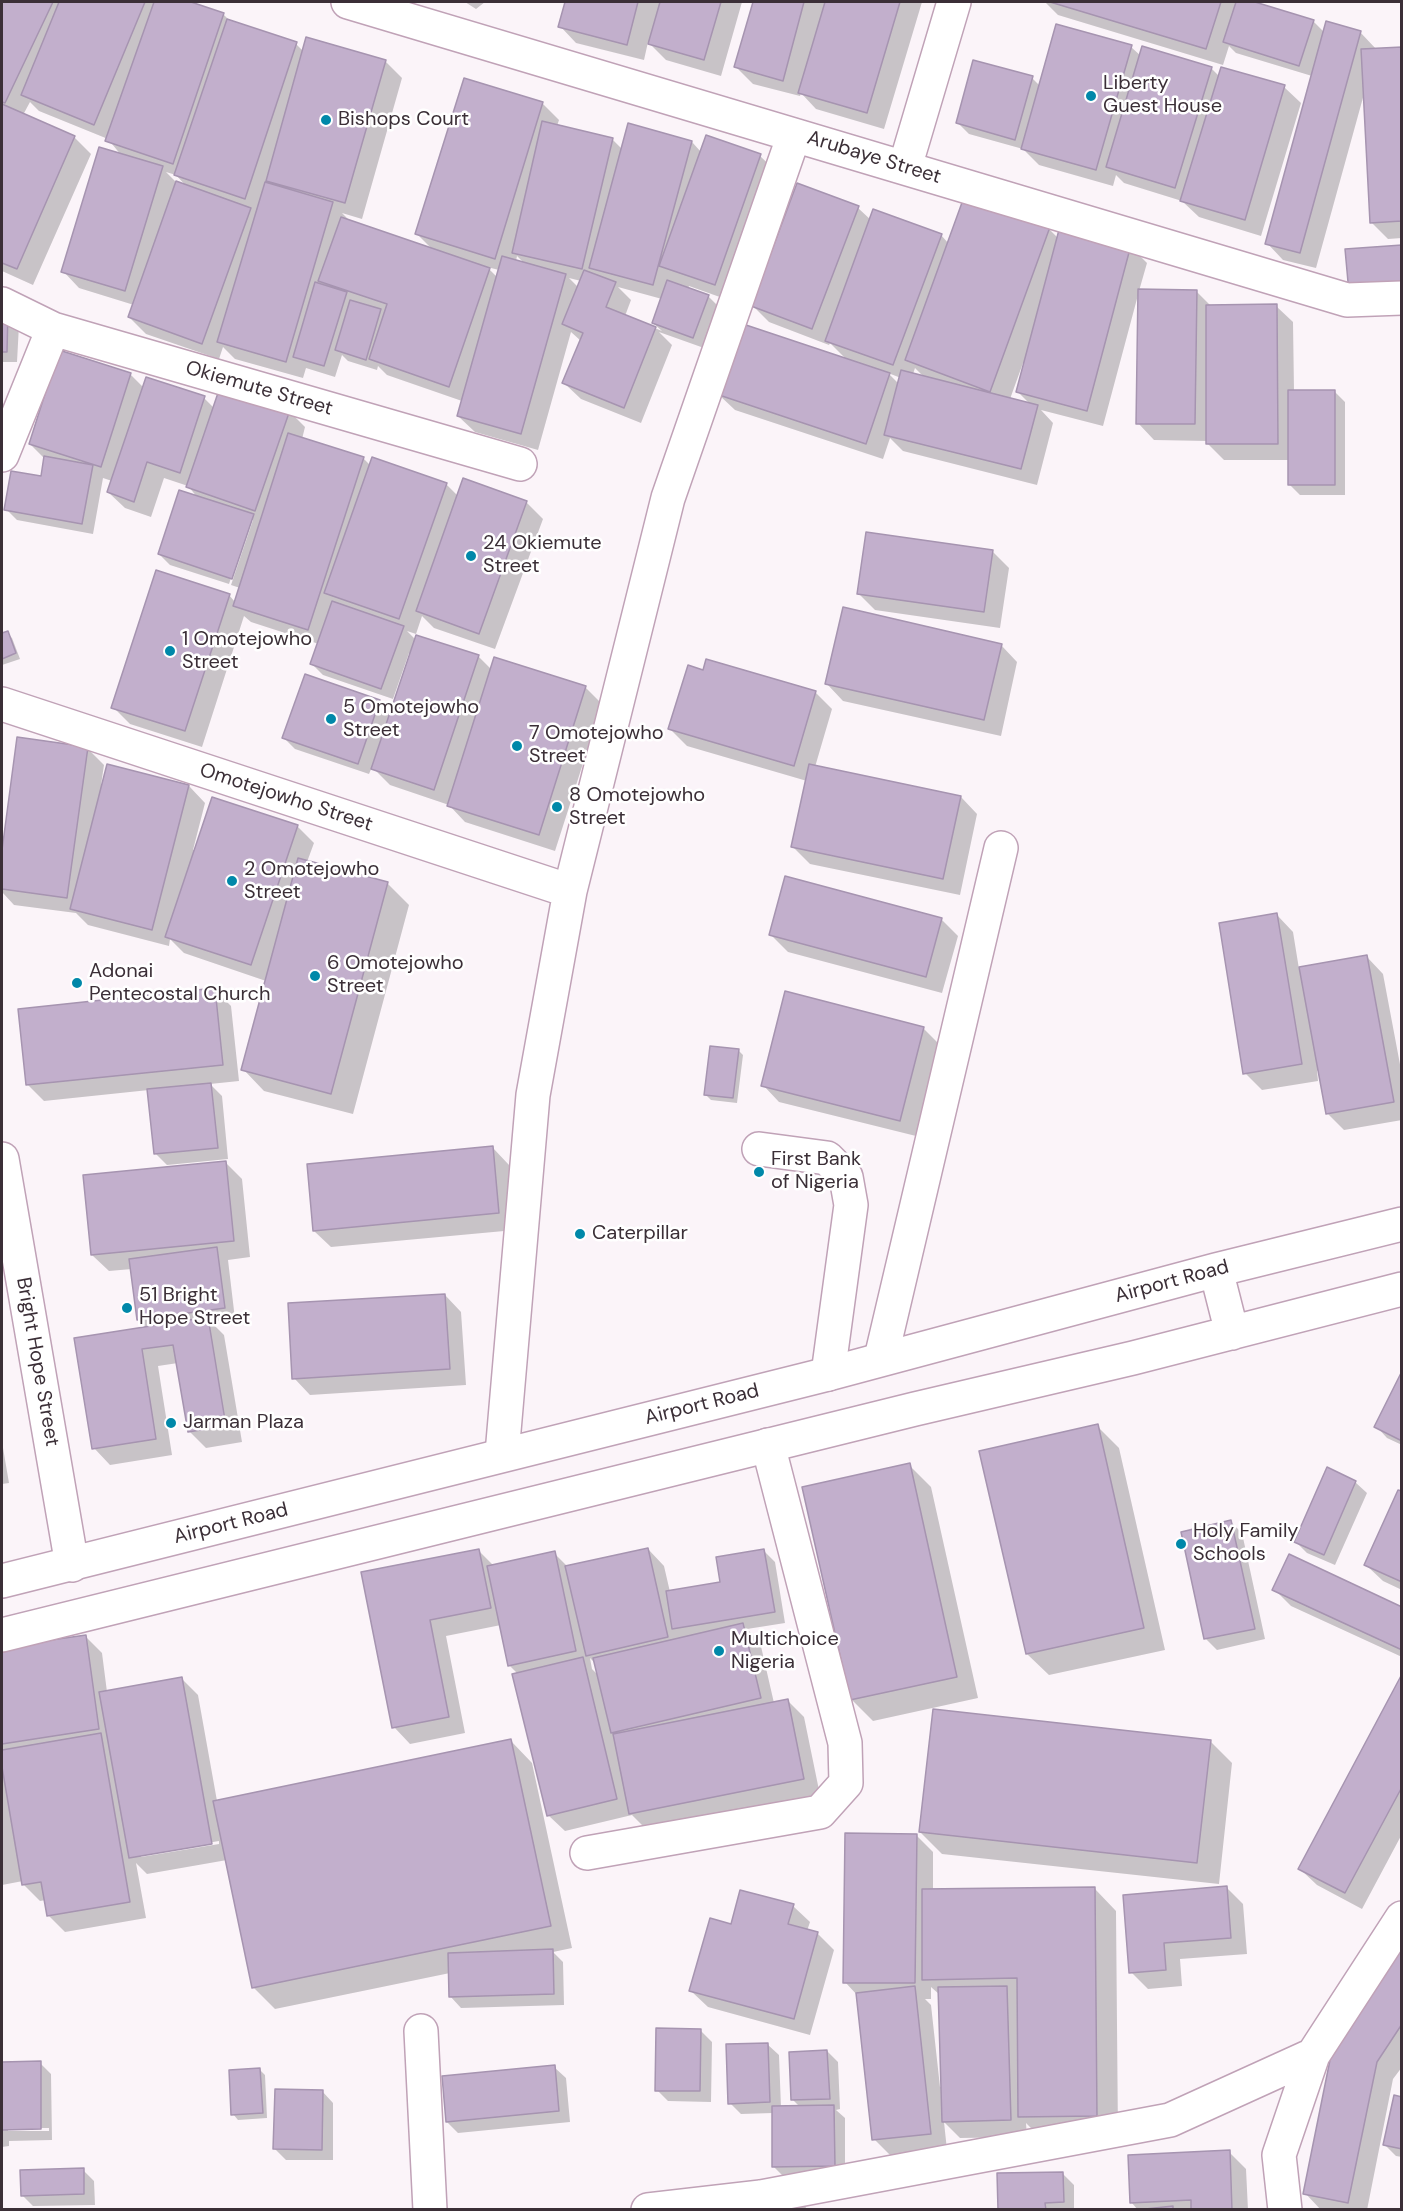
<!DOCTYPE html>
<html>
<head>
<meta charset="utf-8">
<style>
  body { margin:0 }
  #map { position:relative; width:1403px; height:2211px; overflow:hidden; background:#fbf4f9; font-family:"DM Sans",sans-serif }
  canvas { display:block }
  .frame { position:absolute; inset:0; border:3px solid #3b2f37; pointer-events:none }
</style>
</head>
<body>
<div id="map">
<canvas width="1403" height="2211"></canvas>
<div class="frame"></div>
</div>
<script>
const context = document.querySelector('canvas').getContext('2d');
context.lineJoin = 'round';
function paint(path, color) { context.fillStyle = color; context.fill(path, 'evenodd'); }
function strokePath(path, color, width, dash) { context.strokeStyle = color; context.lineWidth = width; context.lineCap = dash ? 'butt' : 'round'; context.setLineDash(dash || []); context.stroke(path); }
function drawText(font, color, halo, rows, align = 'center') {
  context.font = font + ' "DM Sans",sans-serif'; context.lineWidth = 5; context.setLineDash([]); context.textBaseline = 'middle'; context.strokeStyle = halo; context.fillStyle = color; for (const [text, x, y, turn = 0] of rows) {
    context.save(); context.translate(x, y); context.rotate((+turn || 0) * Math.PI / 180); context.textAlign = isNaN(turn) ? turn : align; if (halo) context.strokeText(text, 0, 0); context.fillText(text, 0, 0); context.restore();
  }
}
paint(new Path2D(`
  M2 2H186L223 14 231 22 296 44 304 52 385 61 402 78 362 219 342 213 349 220 433 250 417 234 542 103 559 120 557 126 612 139 622 149 692 142 701 152 760 156 777 172 731 301 689 286 688 289 708 296 719 307 704 348 659 332 672 345 641 423 581 399 564 383 581 341 571 332 538 450 475 432 458 416 462 401 387 375 378 366 377 370 348 361 342 355 335 377 306 368 303 378 235 359 223 347 219 359 146 334 129 317 134 305 79 288 63 271 121 155 108 139 39 111 30 102 23 115 74 137 91 154 33 285 2 271ZM166 172 176 175 187 187 178 184ZM517 256 525 264 516 261ZM487 267 499 270 497 277ZM569 278 581 281 578 287ZM618 287 662 299 653 323 662 331 625 316 631 300Z
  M465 2H485L476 9Z
  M566 2H742L721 76 666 60 648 42 644 60 576 43 560 26Z
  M754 2H922L884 129 816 109 801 93 800 96 753 84 736 67Z
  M1045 2H1250L1313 21 1324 32H1360L1377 50 1402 48V238L1388 239 1371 222 1364 94 1316 268 1283 260 1267 243 1312 76 1236 53 1229 46 1223 65 1058 15Z
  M1131 47 1141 56 1211 68 1220 77 1284 87 1301 103 1261 236 1199 217 1182 201 1124 183 1116 175 1113 186 1039 165 1023 149 969 134 958 123 1032 78 1040 86Z
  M798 185 858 208 871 220 941 235 949 244 1049 229 1058 238 1130 246 1147 263 1139 291H1196L1211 306H1276L1293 322 1294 391H1334L1345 402V495H1300L1289 484V460H1224L1208 444V441L1154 440 1138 423V295L1103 426 1041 410 1053 423 1037 485 903 451 890 438 883 459 735 410 718 394 847 360 830 343 829 345 769 322 752 305ZM1023 363 1025 364 1018 392 1030 404 1010 399ZM915 368 924 377 913 374ZM888 373 901 378 899 384Z
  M2 314 19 325 17 362H2Z
  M130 374 143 387 204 398 214 408 289 411 305 427 302 439 363 458 370 465 446 484 458 496 526 502 543 519 495 649 434 628 422 616 416 634 407 631 416 640 478 656 492 670 585 687 602 704 555 851 465 822 449 805 390 785 372 767 369 774 295 749 284 738 379 701 391 713 411 654 409 653 393 699 323 675 312 664 319 644 251 622 244 616 202 747 130 724 113 707 229 595 235 602 240 588 231 585 253 520H250L229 584 170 565 159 554 198 498 188 486 164 478 151 517 125 508 108 492 112 481 103 478 93 534 17 520 6 509 42 478 45 459 30 444Z
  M992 551 1009 568 1000 628 875 610 858 593Z
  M7 633 12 638 20 659 2 665V635Z
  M1001 645 1017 662 1001 736 843 701 827 684Z
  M704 671 815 692 832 709 815 767 961 797 977 814 960 895 810 864 793 847 807 781 687 746 670 729Z
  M18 739 87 748 104 765 101 785H103L108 766 189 786 205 803 193 850 297 826 314 843 307 862 387 883 409 905 353 1114 264 1091 243 1069 266 981 184 953 170 939 169 946 88 925 76 913 14 905 2 892V861Z
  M1277 915 1293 932 1299 969 1367 957 1383 974 1402 1075V1120L1344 1130 1327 1113 1319 1070 1317 1071 1318 1081 1262 1090 1245 1073Z
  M941 919 958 936 942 993 788 952 771 935Z
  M215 990 231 1006 239 1081 210 1084 222 1096 228 1159 167 1165 155 1153 149 1090 44 1101 28 1085Z
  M923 1028 940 1045 916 1136 779 1102 763 1085Z
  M738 1050 743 1055 737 1103 711 1100 706 1095Z
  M493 1148 509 1165 515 1230 331 1247 314 1231Z
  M225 1162 242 1179 250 1257 228 1260 235 1319 211 1322 224 1335 242 1442 206 1448 189 1431 178 1363 158 1366 172 1455 110 1465 94 1448 147 1328 138 1319 132 1269 109 1271 92 1255Z
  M445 1295 461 1312 466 1385 310 1395 294 1378Z
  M1402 1374V1445L1387 1438 1376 1426Z
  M1097 1426 1119 1448 1165 1650 1049 1675 1027 1654Z
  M2 1442 9 1483 2 1484Z
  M909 1465 931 1487 978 1698 873 1721 851 1699Z
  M1355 1482 1367 1493 1335 1565 1307 1553 1296 1542Z
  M1402 1493V1590L1383 1581 1366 1565Z
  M1231 1522 1242 1533 1265 1639 1217 1650 1206 1639 1183 1533Z
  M648 1549 664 1566 670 1592 722 1583 764 1551 775 1562 785 1623 747 1629 760 1642 774 1703 787 1700 804 1717 820 1795 647 1830 632 1815 565 1831 548 1815 518 1674 509 1665 501 1625 446 1636 465 1733 410 1744 394 1727 363 1573 479 1551 494 1566 554 1553 568 1567ZM590 1658 596 1664 599 1676 592 1669Z
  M1274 1589 1402 1608V1657L1291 1606Z
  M85 1636 102 1653 107 1692 182 1679 198 1695 217 1801 511 1741 532 1763 572 1948 553 1952 563 1962 564 2005 461 2008 450 1996V1973L275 2009 253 1987 227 1860 147 1874 136 1863 146 1918 65 1932 48 1915 46 1900 40 1901 23 1884V1881L2 1885V1648ZM219 1841V1844L141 1857V1854Z
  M1402 1677V1834L1362 1909 1317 1885 1300 1869Z
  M1210 1741 1232 1763 1219 1884 942 1854 920 1832Z
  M916 1835 933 1852V1890L1095 1889 1116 1911 1118 2137 1041 2138 1026 2123 1027 2137 960 2138 944 2122 947 2150 891 2156 874 2139 858 1996 845 1982ZM931 1987 940 1995 942 2086 940 2087 931 2005 925 1999H931Z
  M1226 1887 1243 1904 1247 1954 1180 1959 1182 1986 1148 1989 1131 1972Z
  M793 1906 810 1922 807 1931 817 1933 834 1950 810 2035 708 2007 691 1991 732 1926Z
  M1402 1952V2067L1393 2079 1367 2210H1321L1305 2193Z
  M701 2031 712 2042 711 2102 668 2101 657 2090Z
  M767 2044 779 2055 781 2108 800 2107 792 2099 827 2051 838 2062 840 2109 836 2110 845 2118V2176L784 2177 773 2166V2113L741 2114 730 2103Z
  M2 2063H40L51 2074 52 2140 9 2141V2146L2 2147ZM8 2128H49V2131H8Z
  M554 2067 566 2078 570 2122 458 2133 447 2122Z
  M260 2070 265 2075 267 2118 238 2120 233 2114Z
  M322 2091 333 2103V2160H286L275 2149Z
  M1402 2098V2157L1396 2156 1385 2145Z
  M1229 2152 1246 2169 1248 2210H1138L1131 2202Z
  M83 2170 94 2181 95 2205 33 2206 22 2195Z
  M1063 2174 1074 2185V2210H999Z
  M801 2202 808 2210H752Z`), '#0003');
const building = new Path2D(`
  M2 2H53L5 103 2 102Z
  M59 2H145L94 125 21 95Z
  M154 2H191L224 13 173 164 105 141Z
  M565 2H638L627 45 558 27Z
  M660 2H721L704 60 648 44Z
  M753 2H804L783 81 734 67Z
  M825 2H900L867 113 798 93Z
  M1050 2H1221L1206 49Z
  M1236 2H1255L1314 20 1299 66 1223 42Z
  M227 19 297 42 245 199 174 175Z
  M1326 21 1361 31 1300 253 1265 244Z
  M1056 24 1132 45 1096 170 1021 149Z
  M306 37 386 60 345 203 266 181Z
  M1142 46 1212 67 1175 188 1106 167Z
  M1402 47V221L1370 223 1361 49Z
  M973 60 1033 76 1015 140 956 123Z
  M1221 67 1285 85 1245 220 1180 201Z
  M464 78 543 102 495 259 415 234Z
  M2 104 75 136 17 269 2 263Z
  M542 121 613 138 582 269 512 253Z
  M628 123 692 141 653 285 589 268Z
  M706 135 761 154 715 285 659 266Z
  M99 147 163 166 125 291 61 272Z
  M176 181 251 208 202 344 128 317Z
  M265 182 333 202 286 362 217 342Z
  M797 183 859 206 812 329 751 306Z
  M964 197 1050 227 990 392 905 360Z
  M873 209 942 234 893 365 825 341Z
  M341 217 490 268 449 387 369 359 387 304 318 281Z
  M1060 226 1131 245 1087 411 1016 392Z
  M1402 245V290L1349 293 1345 249Z
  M502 256 566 274 521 434 457 416Z
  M584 270 616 282 606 307 656 327 624 408 562 383 583 333 562 324Z
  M667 280 709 295 693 338 652 323Z
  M315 282 347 292 324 366 293 357Z
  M1138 289 1197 290 1195 424H1136Z
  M350 300 381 309 366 360 335 350Z
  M1277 304 1278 444H1206V305Z
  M2 312H8L7 352H2Z
  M740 323 890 373 866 444 716 394Z
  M59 350 131 373 101 467 29 444Z
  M901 370 1038 405 1021 469 884 435Z
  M146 377 205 396 180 473 147 462 134 502 107 492Z
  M220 387 290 410 255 511 186 487Z
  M1288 390H1335V485H1288Z
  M288 433 364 457 308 630 233 606Z
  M44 456 93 465 82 524 4 510 11 471 41 476Z
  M372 457 447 483 399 619 324 593Z
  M463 478 527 501 479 634 416 611Z
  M179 490 254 514 232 579 158 554Z
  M866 532 993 550 984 612 857 594Z
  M156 570 230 594 185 731 111 708Z
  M332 601 404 626 381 689 310 664Z
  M843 607 1002 644 984 720 825 684Z
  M8 631 16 653 2 659V633Z
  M416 635 479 655 434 790 371 769Z
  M494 657 586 686 539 835 447 806Z
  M706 659 816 691 794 766 668 729 688 665 703 670Z
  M305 674 380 700 358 764 282 738Z
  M17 737 88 747 67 898 2 889V850Z
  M107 764 189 785 152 930 70 909Z
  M809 764 961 796 943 879 791 847Z
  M212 797 298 825 251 965 165 937Z
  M298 858 388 882 331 1094 241 1070Z
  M785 876 942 918 926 977 769 935Z
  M1277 913 1302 1064 1243 1074 1219 923Z
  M1367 955 1394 1102 1326 1114 1299 967Z
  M215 988 223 1065 26 1085 18 1009Z
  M785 991 924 1027 900 1121 761 1086Z
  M710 1046 739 1049 733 1098 704 1095Z
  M211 1083 218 1148 154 1154 147 1089Z
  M493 1146 499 1213 313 1231 307 1164Z
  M226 1161 234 1241 91 1255 83 1175Z
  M217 1247 225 1308 137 1320 129 1259Z
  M445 1294 450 1369 292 1379 288 1303Z
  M208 1317 226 1426 188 1432 173 1345 142 1349 156 1439 92 1449 74 1338Z
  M1402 1371V1441L1374 1427Z
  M1098 1424 1144 1628 1026 1654 979 1451Z
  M910 1463 957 1677 850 1700 802 1487Z
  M1327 1467 1356 1481 1324 1555 1294 1542Z
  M1398 1490 1402 1491V1582L1364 1565Z
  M1231 1520 1255 1629 1204 1639 1181 1532Z
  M648 1548 668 1637 586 1656 565 1566Z
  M479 1549 491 1608 430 1620 449 1717 392 1728 361 1572Z
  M764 1549 775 1612 672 1629 666 1591 720 1582 716 1557Z
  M555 1551 576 1651 508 1666 487 1566Z
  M1289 1554 1402 1607V1650L1272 1590Z
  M743 1623 761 1698 611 1733 593 1658Z
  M86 1635 99 1729 2 1744V1647Z
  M583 1657 617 1799 547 1816 512 1674Z
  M1402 1674V1787L1345 1893 1298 1869Z
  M182 1677 212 1844 129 1858 99 1692Z
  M788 1699 804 1779 629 1814 613 1734Z
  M933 1709 1211 1740 1197 1863 919 1832Z
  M101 1733 130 1902 47 1916 41 1882 22 1885 2 1767V1750Z
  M511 1739 551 1926 252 1988 213 1801Z
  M845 1833 917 1834 915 1983H843Z
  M1227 1886 1231 1938 1164 1943 1166 1970 1129 1973 1123 1895Z
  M1095 1887 1097 2116 1018 2117 1017 1978 922 1980V1889Z
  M740 1890 794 1904 788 1924 818 1932 794 2019 689 1991 710 1918 731 1924Z
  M1397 1948 1402 1951V2024L1377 2062 1348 2203 1303 2194 1332 2050Z
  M553 1949 554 1994 449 1997 448 1953Z
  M915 1986 931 2134 872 2140 856 1993Z
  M1007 1986 1011 2120 942 2122 938 1987Z
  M656 2028 701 2029 700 2091H655Z
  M768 2043 770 2102 728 2104 726 2044Z
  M827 2050 830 2099 791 2100 789 2052Z
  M41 2061V2129L2 2130V2062Z
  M555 2065 559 2111 446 2122 442 2076Z
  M260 2068 263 2113 231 2115 229 2070Z
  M275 2089 323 2090 322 2150 273 2149Z
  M1394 2095 1402 2097V2149L1383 2145Z
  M834 2105 835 2166 772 2167V2106Z
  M1230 2150 1232 2210H1191V2200L1130 2203 1128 2155Z
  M84 2168V2194L21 2196 20 2170Z
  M1063 2172 1064 2202 1045 2203 1046 2210H998L997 2173Z
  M1173 2206V2210H1136Z`);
paint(building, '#c2afcc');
strokePath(building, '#a694b0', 1.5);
const minor = new Path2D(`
  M348 2 1347 300 1402 298
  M905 167 954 2
  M2 304 53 329 520 464
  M2 455 53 329
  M2 704 570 891
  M759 1149 827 1158 846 1177 851 1205 828 1374
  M2 1159 72 1565
  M881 1358 1001 848
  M502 1454 533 1095 570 891 668 498 794 135
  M587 1853 820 1812 846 1783 845 1743 768 1445
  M421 2031 430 2210
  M648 2210 761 2197 1170 2120 1313 2055 1402 1918
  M1285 2210 1279 2155 1313 2055`);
const major = new Path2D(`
  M1216 1270 1232 1333
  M2 1581 828 1374 1216 1270 1402 1224
  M2 1635 915 1409 1133 1358 1402 1289`);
strokePath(minor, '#c0a2b7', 36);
strokePath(major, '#c0a2b7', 36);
strokePath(minor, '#fff', 33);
strokePath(major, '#fff', 33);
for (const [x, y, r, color] of [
  [1091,96,6,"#0088a9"],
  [326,120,6,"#0088a9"],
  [471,556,6,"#0088a9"],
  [170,651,6,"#0088a9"],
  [331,719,6,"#0088a9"],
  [517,746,6,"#0088a9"],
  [557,807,6,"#0088a9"],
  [232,881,6,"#0088a9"],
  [315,976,6,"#0088a9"],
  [77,983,6,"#0088a9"],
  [759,1172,6,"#0088a9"],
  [580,1234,6,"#0088a9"],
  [127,1308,6,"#0088a9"],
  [171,1423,6,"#0088a9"],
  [1181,1544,6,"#0088a9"],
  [719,1651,6,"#0088a9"]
]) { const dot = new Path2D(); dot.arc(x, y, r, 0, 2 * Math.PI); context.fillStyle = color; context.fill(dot); strokePath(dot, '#fff', 2); }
drawText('20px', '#3b2f37', '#fff', [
  ["Liberty",1103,84],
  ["Guest House",1103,107],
  ["Bishops Court",338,120],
  ["24 Okiemute",483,544],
  ["Street",483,567],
  ["1 Omotejowho",182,640],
  ["Street",182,663],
  ["5 Omotejowho",343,708],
  ["Street",343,731],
  ["7 Omotejowho",529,734],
  ["Street",529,757],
  ["8 Omotejowho",569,796],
  ["Street",569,819],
  ["2 Omotejowho",244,870],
  ["Street",244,893],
  ["6 Omotejowho",327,964],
  ["Street",327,987],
  ["Adonai",89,972],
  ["Pentecostal Church",89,995],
  ["First Bank",771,1160],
  ["of Nigeria",771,1183],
  ["Caterpillar",592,1234],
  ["51 Bright",139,1296],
  ["Hope Street",139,1319],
  ["Jarman Plaza",183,1423],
  ["Holy Family",1193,1532],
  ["Schools",1193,1555],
  ["Multichoice",731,1640],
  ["Nigeria",731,1663]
], 'left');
drawText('20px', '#3b2f37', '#fff', [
  ["Arubaye Street",874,158,17],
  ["Okiemute Street",259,389,16],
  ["Omotejowho Street",286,798,18],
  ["Airport Road",1172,1282,-15],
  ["Bright Hope Street",37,1362,80],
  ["Airport Road",702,1405,-14],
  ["Airport Road",231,1524,-14]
]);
</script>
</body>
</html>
